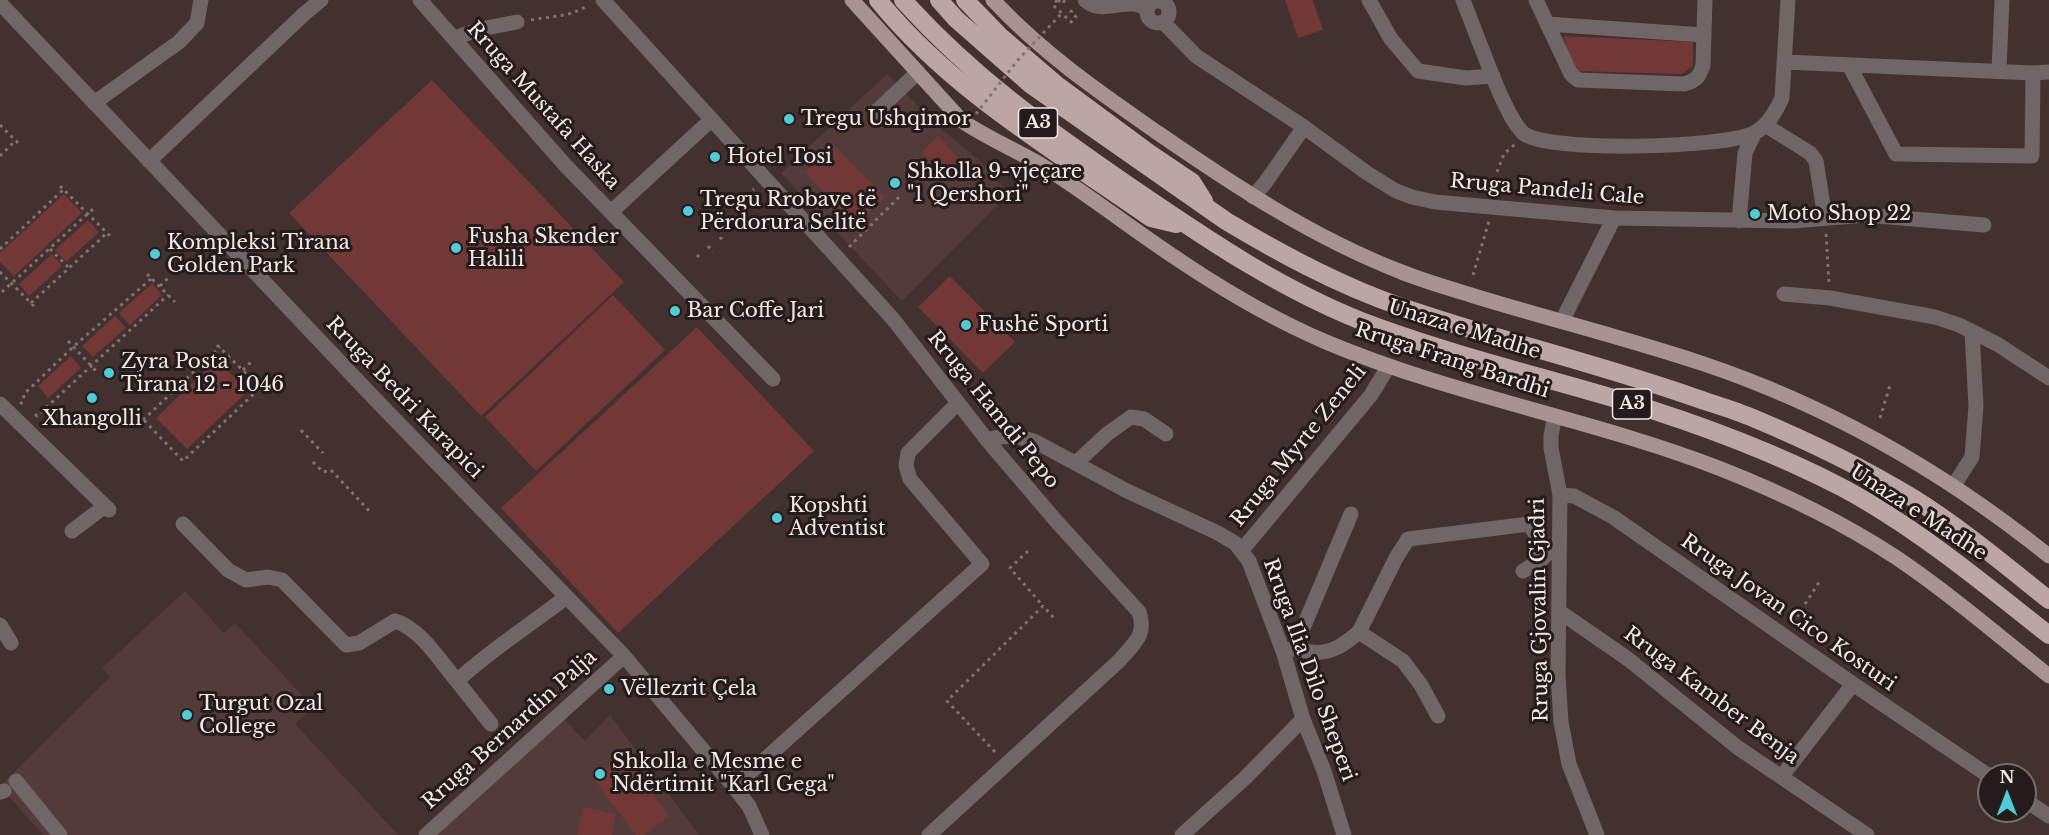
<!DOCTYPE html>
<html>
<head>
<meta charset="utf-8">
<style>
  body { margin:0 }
  #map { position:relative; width:2049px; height:835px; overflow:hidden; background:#433130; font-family:"Libre Baskerville",serif }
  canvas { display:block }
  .north { position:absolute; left:1977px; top:763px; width:60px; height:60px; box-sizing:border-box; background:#241b1b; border:2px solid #776d6c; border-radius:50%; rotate:0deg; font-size:16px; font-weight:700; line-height:24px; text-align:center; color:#f4e8e6 }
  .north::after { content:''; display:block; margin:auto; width:21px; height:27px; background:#52cbd7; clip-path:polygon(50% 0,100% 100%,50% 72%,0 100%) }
</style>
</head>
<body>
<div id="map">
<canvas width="2049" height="835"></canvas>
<div class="north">N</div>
</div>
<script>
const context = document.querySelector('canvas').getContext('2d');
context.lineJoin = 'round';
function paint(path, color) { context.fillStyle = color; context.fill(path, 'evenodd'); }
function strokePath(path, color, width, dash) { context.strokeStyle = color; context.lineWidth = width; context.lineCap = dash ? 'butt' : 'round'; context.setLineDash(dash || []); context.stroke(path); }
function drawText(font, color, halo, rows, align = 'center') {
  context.font = font + ' "Libre Baskerville",serif'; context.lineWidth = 6; context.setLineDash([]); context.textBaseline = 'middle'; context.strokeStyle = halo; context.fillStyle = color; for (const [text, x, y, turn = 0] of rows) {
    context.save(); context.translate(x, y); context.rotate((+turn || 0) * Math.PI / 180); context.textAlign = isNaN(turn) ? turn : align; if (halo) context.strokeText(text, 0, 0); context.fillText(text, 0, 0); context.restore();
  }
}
paint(new Path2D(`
  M887 74 939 127 978 159 1009 193 902 301 781 173Z
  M185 591 224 633 235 623 313 707 295 724 398 835H43L0 786 110 677 102 668Z
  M610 715 699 835H436L563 718 585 741Z`), '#533b39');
paint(new Path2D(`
  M1285 0H1313L1323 30 1298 38Z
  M1563 36 1693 42V66L1682 74 1576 71Z
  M432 80 624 282 481 416 289 213Z
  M938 136 965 165 948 180 922 152Z
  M834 145 885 197 855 227 805 172Z
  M64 194 82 213 14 276 0 262V253Z
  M88 220 99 232 66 262 55 250Z
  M52 254 62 266 29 296 19 284Z
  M950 276 1015 342 983 373 918 307Z
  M152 283 162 295 130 325 119 313Z
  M613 295 665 350 536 471 485 417Z
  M115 316 126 328 93 357 82 346Z
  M697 327 814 451 618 633 501 508Z
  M71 356 81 368 48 398 38 386Z
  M217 360 248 391 187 449 156 418Z
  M623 756 669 816 644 835H636L593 778Z
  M583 807 616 814 612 835H577Z`), '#713836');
strokePath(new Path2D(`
  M1057 0 1053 5 1071 22 1076 17 1071 12 1072 10
  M1058 0 1062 4 1065 0
  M531 20C551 16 572 17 588 5
  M0 125 19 144
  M0 156 16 140
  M1497 172 1504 154 1515 144
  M60 186 110 236
  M745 225 736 206 737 202 754 189
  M730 229 733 235
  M1826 234 1829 284
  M720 237 724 243
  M708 246 713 252
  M849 247 899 197
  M0 249 64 189
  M50 249 69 268
  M697 255 702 261
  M0 272 35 307
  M147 274 175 302
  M1473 275 1489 221
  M160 286 168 278
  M2 292 95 207
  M31 303 107 233
  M68 341 97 372
  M217 345 265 392
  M243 370 251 362
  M20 404 23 402 24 394 73 347 152 278
  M35 414 37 416 168 295
  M139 415 183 461 260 388
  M1880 418 1890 385
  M143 420 220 347
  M301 430 323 453
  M313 462 323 472 331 470 372 514
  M1028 551 1010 568 1043 606
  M1793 623 1821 579
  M995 752 947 701 1043 606 1055 619`), '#817170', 3, [3, 4.5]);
strokePath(new Path2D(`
  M420 0 565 165 773 379
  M603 0 893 319 987 440 1057 522 1139 612C1147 635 1134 643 1120 660L929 835
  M1085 0C1100 13 1115 3 1133 4 1137 4 1143 7 1147 8
  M1369 0 1391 39 1418 71 1466 78 1493 76
  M1463 0C1475 31 1487 63 1500 94 1507 108 1512 122 1523 133 1546 153 1725 148 1754 133 1768 126 1776 111 1782 98L1788 0
  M1536 0 1571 74 1578 80 1684 84C1696 81 1700 76 1703 65L1705 0
  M1147 12a11 11 0 1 1 22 0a11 11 0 1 1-22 0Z
  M0 3 374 398 624 656 734 787 749 806 762 835
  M1163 22 1196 56 1304 127 1367 173 1396 191 1412 197 1435 202 1614 218 1793 221 1866 215 1984 225
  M1547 24 1703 35
  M454 38 481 29 517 22
  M1785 62 2033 73 2049 72
  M1849 65 1896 154 2032 156 2033 73
  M1999 71 2002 0
  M94 103 179 42 197 23 201 0
  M876 112 918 72
  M1765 125 1810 153 1816 161 1825 218
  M149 161 304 14 321 0
  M1253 197 1265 183 1304 127
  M611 212 711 120
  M1739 221 1745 153 1754 134
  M1784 294 1830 298 1935 317 1959 325 1997 344 2049 378
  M1562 321 1614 218
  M0 404 109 510
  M1555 416 1551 435V448L1560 495 1558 675 1561 722 1569 764 1597 835
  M987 440C1004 434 1019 436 1036 442L1127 491 1216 532 1235 543 1249 561 1283 651 1303 719 1324 771 1344 835
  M1076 463 1107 434 1131 417 1144 419 1166 434
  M1954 485 1972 457 1976 406 1972 332
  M1560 495 1574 496 1613 517 1853 684 1989 776
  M183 524 228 570 246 580 268 577 282 580 346 645 359 643 395 621C421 629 440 661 457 681 490 650 529 626 565 598
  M72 531 105 506
  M1242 550 1371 395 1388 367
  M1523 571 1542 559 1549 552
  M1560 612 1628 659 1737 747 1867 835
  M0 625 11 643
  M1359 632 1403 661 1421 685 1438 716
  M1295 647 1351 514
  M1283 651C1295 647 1299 650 1311 652 1330 655 1345 644 1359 632L1396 558 1408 539 1529 524 1538 538 1542 559
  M457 681 491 724
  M1782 776 1853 684
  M16 781 60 835
  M734 787 982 564 910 479 906 466 908 453 958 403
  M0 792 4 791
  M2025 800 2049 816
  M426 835 624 656
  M1182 835 1245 778 1303 719`), '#6f6665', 15);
strokePath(new Path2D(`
  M852 0 962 121C987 138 1016 150 1043 166 1092 197 1137 233 1185 264 1230 294 1277 321 1326 342 1454 396 1592 419 1721 469 1782 493 1842 522 1897 558 1950 594 1999 636 2049 676
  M993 0C1041 52 1099 92 1158 133 1235 186 1312 237 1399 271 1423 281 1449 288 1474 296 1549 319 1626 338 1701 363 1830 406 1943 471 2049 556`), '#a79492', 15);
strokePath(new Path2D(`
  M878 0C952 91 1057 152 1151 218L1176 224
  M903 0C972 77 1045 128 1129 186 1208 240 1287 294 1377 327 1457 356 1539 376 1620 400 1696 423 1772 451 1843 488 1917 528 1983 583 2049 635
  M939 0 956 19 1030 84 1226 221C1281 254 1338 285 1399 306 1496 340 1596 363 1693 397 1713 404 1734 410 1753 418 1808 441 1862 467 1913 498 1961 528 2005 565 2049 600
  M965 0 1000 36 1057 85 1149 153 1192 182 1204 201`), '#bca6a4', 18);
strokePath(new Path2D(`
  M976 114 1017 61 1062 13`), '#817170', 3, [3, 4.5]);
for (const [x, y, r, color] of [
  [789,119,6,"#52cbd7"],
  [715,157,6,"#52cbd7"],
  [895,183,6,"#52cbd7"],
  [688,211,6,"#52cbd7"],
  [1755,214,6,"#52cbd7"],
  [456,248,6,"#52cbd7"],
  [155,254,6,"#52cbd7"],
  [675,311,6,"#52cbd7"],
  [966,325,6,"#52cbd7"],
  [109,373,6,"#52cbd7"],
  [92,398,6,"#52cbd7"],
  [777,518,6,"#52cbd7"],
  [609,689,6,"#52cbd7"],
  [187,715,6,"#52cbd7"],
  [600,774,6,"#52cbd7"]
]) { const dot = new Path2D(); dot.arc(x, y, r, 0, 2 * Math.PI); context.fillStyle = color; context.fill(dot); strokePath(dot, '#241b1b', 2); }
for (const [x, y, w] of [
  [1038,123,39],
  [1632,404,39]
]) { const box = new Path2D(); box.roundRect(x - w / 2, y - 15, w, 30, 4.5); context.fillStyle = '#241b1b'; context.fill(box); strokePath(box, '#f4e8e6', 1.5); }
drawText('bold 18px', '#f4e8e6', null, [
  ["A3",1038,123],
  ["A3",1632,404]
]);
drawText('20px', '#f4e8e6', '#241b1b', [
  ["Rruga Mustafa Haska",543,106,48],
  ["Rruga Pandeli Cale",1547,190,5],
  ["Unaza e Madhe",1464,330,17],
  ["Rruga Frang Bardhi",1452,361,18],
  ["Rruga Bedri Karapici",404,398,46],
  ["Rruga Hamdi Pepo",993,410,51],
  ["Rruga Myrte Zeneli",1299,446,-51],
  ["Unaza e Madhe",1918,513,33],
  ["Rruga Gjovalin Gjadri",1540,610,-91],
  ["Rruga Jovan Cico Kosturi",1788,613,35],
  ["Rruga Ilia Dilo Sheperi",1309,670,70],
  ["Rruga Kamber Benja",1711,696,37],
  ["Rruga Bernardin Palja",510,730,-42]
]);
drawText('20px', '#f4e8e6', '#241b1b', [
  ["Tregu Ushqimor",801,119],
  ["Hotel Tosi",727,157],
  ["Shkolla 9-vjeçare",907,172],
  ["\"1 Qershori\"",907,195],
  ["Tregu Rrobave të",700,200],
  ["Përdorura Selitë",700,223],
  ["Moto Shop 22",1767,214],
  ["Fusha Skender",468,237],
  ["Halili",468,260],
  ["Kompleksi Tirana",167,243],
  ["Golden Park",167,266],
  ["Bar Coffe Jari",687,311],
  ["Fushë Sporti",978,325],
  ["Zyra Posta",121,362],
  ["Tirana 12 - 1046",121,385],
  ["Xhangolli",92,419,"center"],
  ["Kopshti",789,506],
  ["Adventist",789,529],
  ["Vëllezrit Çela",621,689],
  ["Turgut Ozal",199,704],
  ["College",199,727],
  ["Shkolla e Mesme e",612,762],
  ["Ndërtimit \"Karl Gega\"",612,785]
], 'left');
</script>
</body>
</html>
